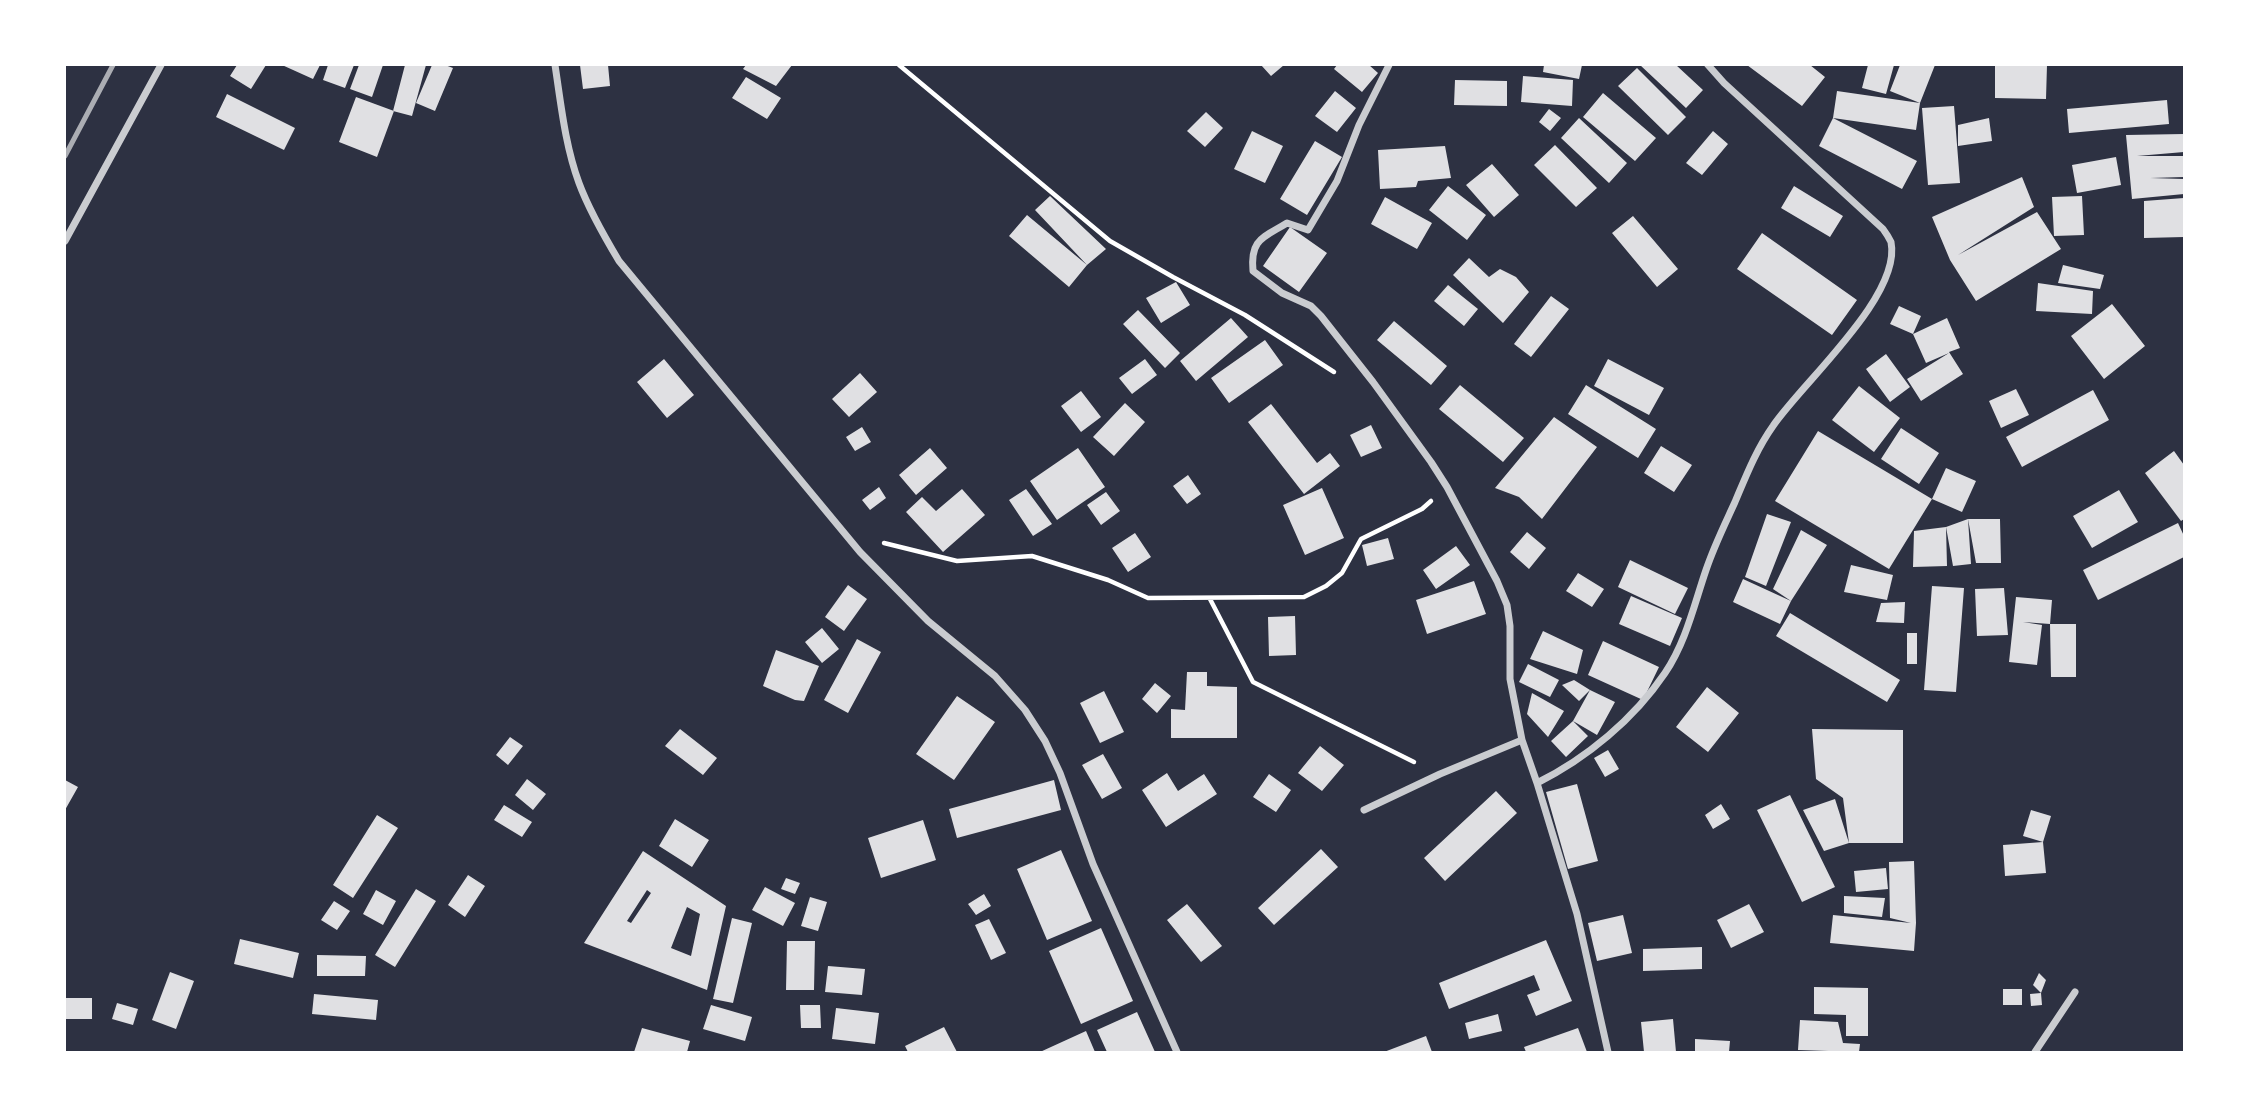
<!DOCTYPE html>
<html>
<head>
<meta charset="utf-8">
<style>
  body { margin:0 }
  #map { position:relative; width:2249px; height:1117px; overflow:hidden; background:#2d3142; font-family:"Varela Round",sans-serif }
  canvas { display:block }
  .frame { position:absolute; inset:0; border:66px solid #fff; pointer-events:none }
</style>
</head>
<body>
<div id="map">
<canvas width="2249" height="1117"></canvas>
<div class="frame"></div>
</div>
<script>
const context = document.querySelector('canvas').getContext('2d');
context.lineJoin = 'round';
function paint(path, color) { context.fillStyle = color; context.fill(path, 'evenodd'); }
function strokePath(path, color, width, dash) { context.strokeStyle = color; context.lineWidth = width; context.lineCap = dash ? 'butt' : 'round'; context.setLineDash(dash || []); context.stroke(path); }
paint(new Path2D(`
  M237 65H266L251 89 230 76Z
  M282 65H320L313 79Z
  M328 65H354L345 88 323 80Z
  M359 65H383L372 97 350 89Z
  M405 65H426L412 116 393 111Z
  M432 65H445L453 68 435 111 416 103Z
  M580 65H608L610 86 583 89Z
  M746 65H792L776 86 743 69Z
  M1261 65H1284L1271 76Z
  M1337 65H1369L1378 73 1362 92 1334 69Z
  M1544 65H1582L1579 79 1543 72Z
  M1640 65H1676L1703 90 1686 108Z
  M1747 65H1810L1825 77 1802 106Z
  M1868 65H1894L1886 94 1862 88Z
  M1900 65H1935L1920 103 1916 130 1833 118 1917 161 1902 189 1819 146 1833 118 1837 91 1920 103 1890 91Z
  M1995 65H2047L2046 99 1995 98Z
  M1637 68 1686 117 1668 135 1618 86Z
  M1523 76 1573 80 1572 106 1521 102Z
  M746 77 781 98 767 119 732 98Z
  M1455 80 1507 81V106L1454 105Z
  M1335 91 1356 108 1337 132 1315 116Z
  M1603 93 1656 138 1635 161 1583 117Z
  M227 94 295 128 284 150 216 117Z
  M356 97 394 111 377 157 339 142Z
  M2167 100 2169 124 2069 133 2067 109Z
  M1954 106 1960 183 1928 185 1922 108Z
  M1549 109 1561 118 1550 131 1539 122Z
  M1206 112 1223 128 1205 147 1187 131Z
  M1579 118 1627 163 1609 183 1561 138Z
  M1989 118 1992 141 1958 146V125Z
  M1252 131 1283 146 1265 183 1234 169Z
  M1713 131 1728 144 1702 175 1686 163Z
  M2184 134V152L2137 156H2184V177L2150 178 2184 179V194L2132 199 2126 135Z
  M1315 141 1342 157 1307 215 1280 199Z
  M1555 145 1597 188 1576 207 1534 165Z
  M1445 146 1451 178 1418 181 1416 187 1380 189 1378 150Z
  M2116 157 2121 185 2077 193 2072 165Z
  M1492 164 1519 195 1494 217 1466 185Z
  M2022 177 2034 207 1958 255 2037 212 2061 249 1976 301 1950 260 1932 217Z
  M1448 186 1486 215 1467 240 1429 210Z
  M1794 186 1843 216 1830 237 1781 208Z
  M1050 196 1106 249 1087 265 1069 287 1009 236 1027 215 1087 265 1035 210Z
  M2082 196 2084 235 2054 236 2052 197Z
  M1385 197 1432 223 1417 249 1371 224Z
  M2184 198V237L2144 238V201Z
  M1633 216 1678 269 1657 287 1612 233Z
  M1290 227 1327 253 1299 292 1263 266Z
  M1762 233 1857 300 1832 335 1737 269Z
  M1469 258 1489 277 1500 269 1516 277 1529 292 1503 323 1453 275Z
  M2063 265 2104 275 2100 289 2058 283Z
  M1176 282 1190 305 1161 323 1146 298Z
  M2038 283 2093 291 2092 314 2036 311Z
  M1448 285 1478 309 1464 326 1434 301Z
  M1551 296 1569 309 1531 357 1514 344Z
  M2112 304 2145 346 2104 379 2071 336Z
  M1899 306 1921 316 1913 334 1947 318 1960 348 1949 352 1963 374 1921 401 1907 379 1949 353 1926 363 1913 334 1890 324Z
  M1138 310 1180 353 1165 368 1123 324Z
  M1231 318 1248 337 1196 381 1180 361Z
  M1394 321 1447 366 1431 385 1377 340Z
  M1265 340 1283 365 1229 403 1211 378Z
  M1886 354 1910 387 1890 402 1866 369Z
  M664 359 694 395 667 418 637 382Z
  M1145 359 1157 375 1132 394 1119 378Z
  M1608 359 1664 388 1649 415 1594 386Z
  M860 373 877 392 849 417 832 399Z
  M1460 385 1524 438 1503 462 1439 409Z
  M1586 385 1656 429 1638 458 1568 414Z
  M1859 386 1900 418 1874 452 1832 420Z
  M2016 389 2029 415 2001 428 1989 401Z
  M2093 390 2109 420 2022 467 2006 437Z
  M1081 391 1101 417 1081 432 1061 406Z
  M1125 403 1145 422 1114 456 1093 437Z
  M1271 404 1317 463 1330 453 1340 466 1304 494 1248 422Z
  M1554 417 1597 447 1542 519 1519 497 1495 488Z
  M1371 425 1382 448 1361 457 1350 435Z
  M862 427 871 442 855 451 846 437Z
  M1901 428 1939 453 1919 484 1881 459Z
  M1818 431 1932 499 1889 569 1775 501Z
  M1661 446 1692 465 1674 492 1644 473Z
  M930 448 947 468 916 495 899 475Z
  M1078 448 1105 487 1057 520 1030 481Z
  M2174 451 2184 465V519L2181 521 2145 473Z
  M1946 468 1976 481 1962 512 1932 499Z
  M1188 475 1201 494 1187 504 1173 486Z
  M879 487 886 498 870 510 862 500Z
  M1322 488 1344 538 1305 555 1283 505Z
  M962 489 985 515 943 552 906 512 922 497 936 511Z
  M1026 489 1052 524 1033 536 1009 500Z
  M2119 490 2138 522 2092 548 2073 516Z
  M1106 492 1120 511 1101 525 1087 505Z
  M1767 514 1791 522 1766 586 1745 577Z
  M1968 519H2000L2001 563H1976L1968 519 1971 564 1953 566 1946 527Z
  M2178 523 2184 536V557L2098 600 2083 570Z
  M1946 527 1947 566 1913 567 1914 531Z
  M1801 530 1827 545 1791 601 1773 589Z
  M1527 532 1546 548 1529 569 1510 552Z
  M1135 533 1151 557 1128 572 1112 548Z
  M1388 538 1394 559 1367 566 1362 545Z
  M1456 546 1470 565 1436 589 1423 570Z
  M1630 560 1688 588 1675 614 1618 587Z
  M1851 565 1893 575 1887 600 1844 592Z
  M1578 573 1604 589 1592 607 1566 591Z
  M1743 579 1791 601 1780 624 1733 602Z
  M1474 581 1486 614 1427 634 1416 600Z
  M848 585 867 599 844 631 825 617Z
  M1932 586 1964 588 1956 692 1924 690Z
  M2004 588 2008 635 1977 636 1975 589Z
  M1631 596 1682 618 1670 646 1619 624Z
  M2016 597 2052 600 2050 624 2023 622 2042 625 2037 665 2009 662Z
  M1905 602 1904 623 1876 622 1881 603Z
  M1790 613 1900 680 1887 702 1776 636Z
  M1295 616 1296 655 1269 656 1268 617Z
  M2050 624H2076V677H2051Z
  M822 628 839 649 822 663 805 642Z
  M1543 631 1583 650 1577 674 1530 659Z
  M1907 633H1917V664H1907Z
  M857 639 881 652 848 713 824 700Z
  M1603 641 1659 667 1643 700 1588 675Z
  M776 650 819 666 804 701 795 700 763 686Z
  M1528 664 1559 680 1550 697 1519 682Z
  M1187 672H1207V686L1237 687V738H1171V709L1185 710Z
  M1574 680 1590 690 1579 701 1562 685Z
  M1155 683 1171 696 1157 713 1142 699Z
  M1707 687 1739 713 1708 752 1676 727Z
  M1590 690 1615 702 1597 735 1573 721 1588 736 1566 757 1551 741 1573 721Z
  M1104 691 1124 732 1100 743 1080 703Z
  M1532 693 1564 711 1548 737 1527 714Z
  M957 696 995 722 954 780 916 754Z
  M680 729 717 758 703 775 665 746Z
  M1812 729 1903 730V843H1849L1824 851 1803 810 1835 799 1849 843 1843 798 1816 779Z
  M510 737 523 746 508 765 496 755Z
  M1320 746 1344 765 1322 791 1298 773Z
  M1608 750 1619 769 1605 777 1594 758Z
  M1103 754 1122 788 1102 799 1082 765Z
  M1167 773 1178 791 1204 774 1217 794 1166 827 1142 790Z
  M1269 774 1291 790 1276 812 1253 797Z
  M527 779 546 794 533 810 515 795Z
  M65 780 78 787 65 810Z
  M1054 780 1061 810 957 838 949 809Z
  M1577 784 1598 861 1568 869 1546 792Z
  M1496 791 1517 813 1445 881 1424 858Z
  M1790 795 1835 887 1802 902 1757 810Z
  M1721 804 1730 819 1713 829 1705 815Z
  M504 805 532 822 522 837 494 820Z
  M2031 810 2051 816 2043 842 2023 836Z
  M377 815 398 828 353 898 333 885Z
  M675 819 709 840 692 867 659 846Z
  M923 820 936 860 881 878 868 838Z
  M2043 842 2046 873 2005 876 2003 845Z
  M1321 849 1338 867 1274 925 1258 908Z
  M1061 850 1092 921 1047 940 1017 869Z
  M643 851 726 906 707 990 584 943ZM647 890 651 893 631 923 627 921ZM687 907 700 914 691 956 671 948Z
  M1914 861 1916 923 1914 951 1830 943 1833 915 1911 923 1890 918 1889 862Z
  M1886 868 1888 889 1856 892 1854 871Z
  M468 875 485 886 465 917 448 905Z
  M786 878 800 883 795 894 781 889Z
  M765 887 795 903 783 926 752 910Z
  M416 889 436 901 395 967 375 955Z
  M376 890 396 901 383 925 363 914Z
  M984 894 991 906 976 915 968 904Z
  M1844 896 1885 898 1882 917 1844 913Z
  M810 897 827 902 818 931 801 926Z
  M334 901 350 911 337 930 321 920Z
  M1187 904 1222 946 1201 962 1167 920Z
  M1749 904 1764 932 1731 948 1717 920Z
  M1623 915 1632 953 1597 961 1588 923Z
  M732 918 752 923 733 1003 713 999Z
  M989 919 1006 953 991 960 975 925Z
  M1101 928 1133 1001 1081 1024 1049 951Z
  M240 939 299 953 293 978 234 964Z
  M1546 940 1572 1001 1536 1016 1527 995 1540 990 1534 975 1449 1009 1439 983Z
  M787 941H815L814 990H786Z
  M1702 947V969L1643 971V949Z
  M317 955 366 956 365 976H317Z
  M828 966 865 969 862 995 825 992Z
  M170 972 194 981 176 1029 152 1020Z
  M2039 973 2046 980 2041 993 2042 1005 2031 1006 2030 994 2041 993 2033 985Z
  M1814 987 1868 988V1036H1846V1015L1814 1014Z
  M2003 989H2022V1005H2003Z
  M314 994 378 1000 376 1020 312 1014Z
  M65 998H92V1019H65Z
  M117 1003 138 1009 133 1025 112 1019Z
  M711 1005 752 1017 745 1041 703 1029Z
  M800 1005H820L821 1028H801Z
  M836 1008 879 1013 875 1044 832 1039Z
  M1137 1012 1155 1052H1107L1097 1030Z
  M1498 1014 1502 1031 1469 1039 1465 1023Z
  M1673 1019 1676 1052H1644L1641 1022Z
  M1800 1020 1838 1022 1843 1043 1860 1044 1859 1052 1798 1050Z
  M944 1027 957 1052H908L905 1046Z
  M642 1028 690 1041 687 1052H634Z
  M1578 1028 1587 1052H1526L1524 1047Z
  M1086 1031 1095 1052H1040Z
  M1426 1036 1432 1052H1384Z
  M1695 1039 1730 1041 1729 1052H1695Z`), '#e0e0e3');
strokePath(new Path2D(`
  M899 65 1110 241 1173 277 1245 315 1334 372
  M884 543 957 561 1032 556 1108 580 1148 598 1304 597 1326 586 1342 573 1361 539 1422 509 1431 501
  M1210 599 1253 682 1414 762`), '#fff', 4.5);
strokePath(new Path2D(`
  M555 65C561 104 565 145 579 183 589 210 604 236 619 261L860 552 928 621 995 676 1025 710 1045 741 1060 773 1093 864 1177 1052
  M1389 65 1359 125 1337 181 1308 230 1287 223C1263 238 1250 239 1253 271L1282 293 1311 306 1321 316 1373 382 1431 462 1447 487 1497 581 1507 605 1510 626V679L1522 740 1537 783
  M65 241 161 65
  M1364 810 1440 774 1522 740
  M1608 1052 1577 914 1537 783C1587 758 1634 719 1665 673 1686 642 1694 605 1706 570 1714 546 1725 524 1735 502 1746 476 1756 450 1773 426 1802 383 1902 296 1891 242 1889 238 1886 233 1883 229L1724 83 1708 65
  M2035 1052 2075 992`), '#caccd0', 7);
strokePath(new Path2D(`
  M65 156 113 65`), '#abadb3', 5);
</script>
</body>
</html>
